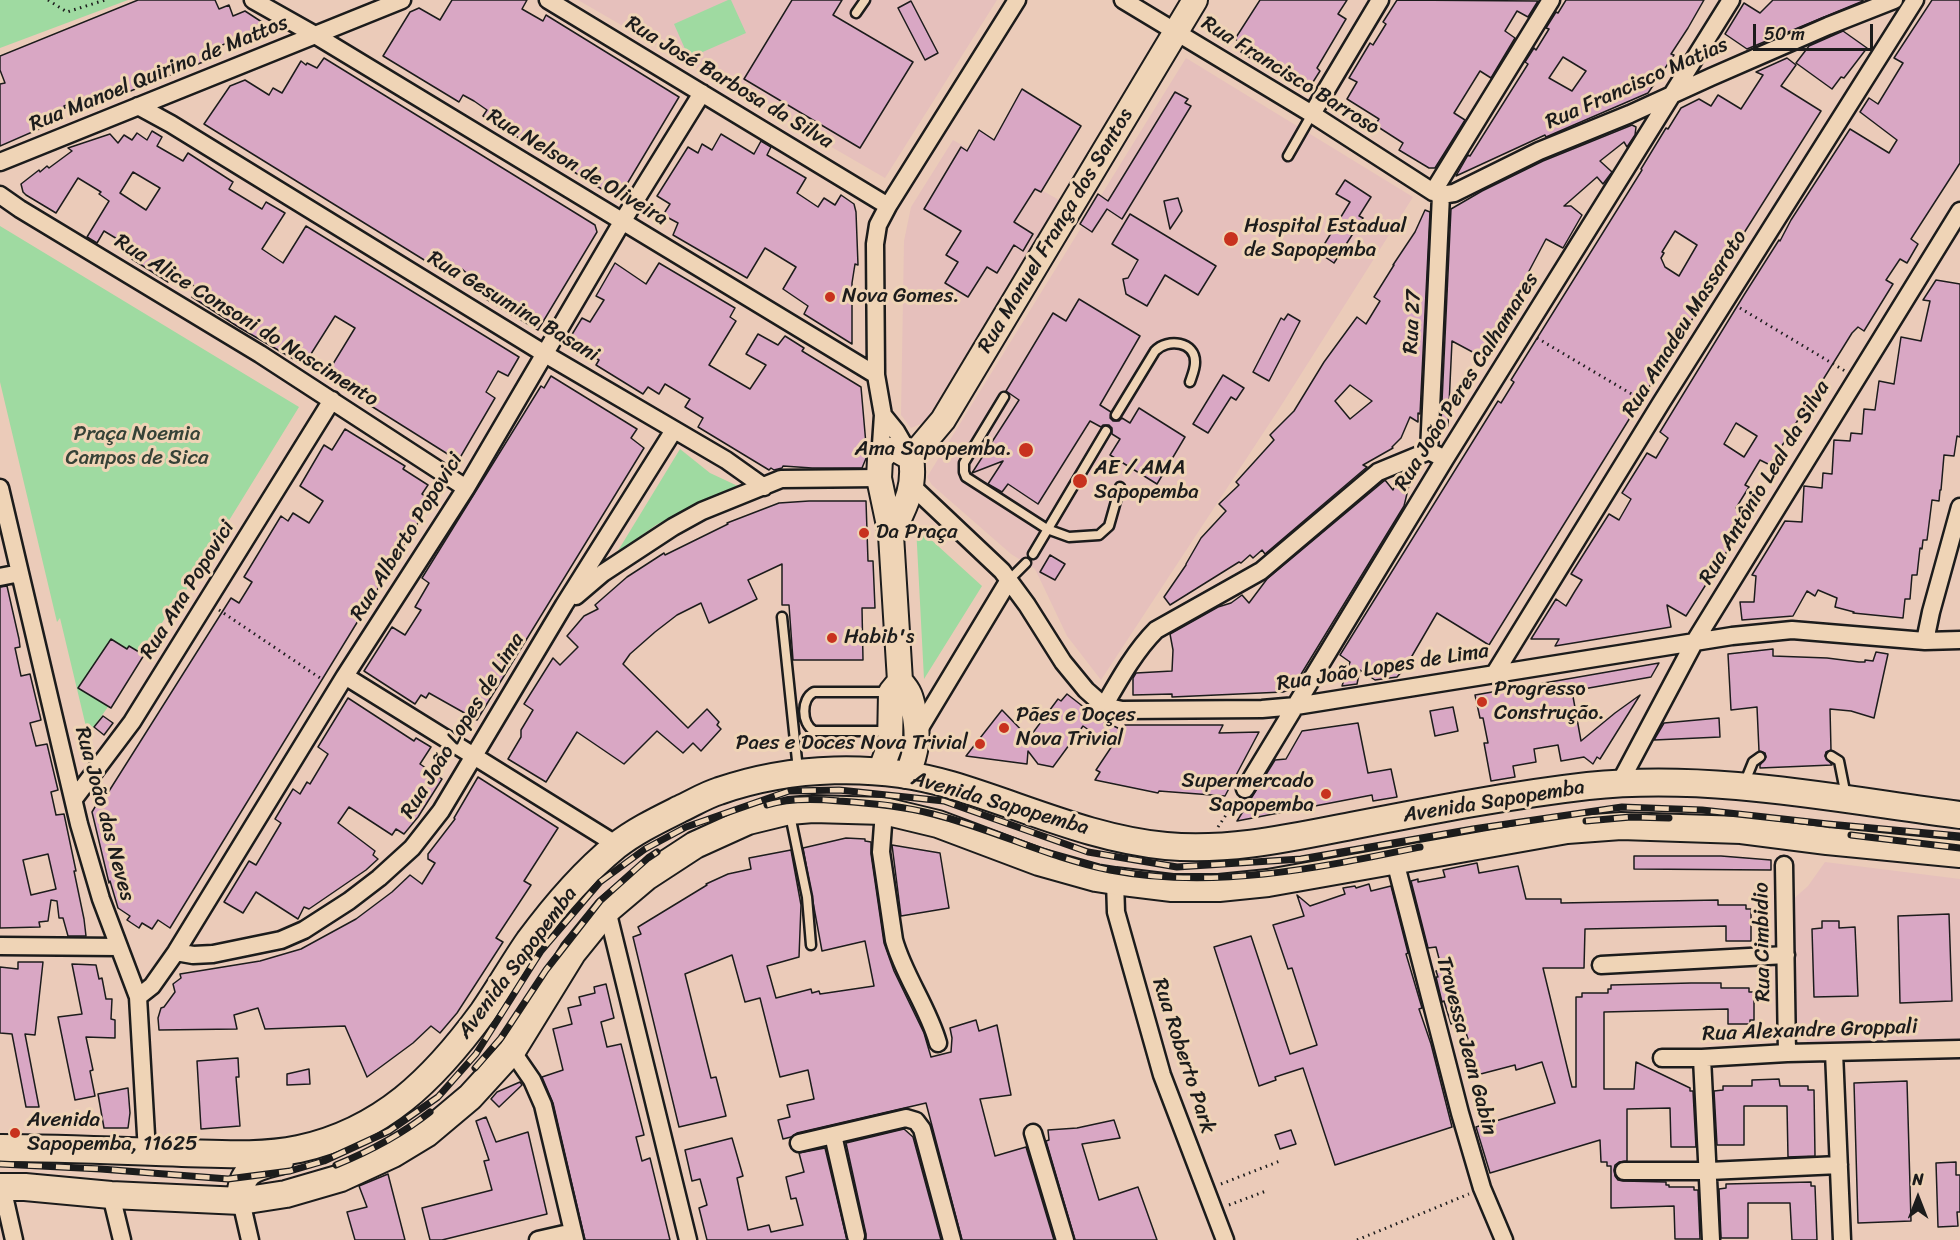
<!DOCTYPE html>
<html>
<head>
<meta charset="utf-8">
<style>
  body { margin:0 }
  #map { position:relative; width:1960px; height:1240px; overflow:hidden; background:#ebcbb9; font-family:Sriracha,sans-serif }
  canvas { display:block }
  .north { position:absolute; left:1888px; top:1168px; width:60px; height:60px; -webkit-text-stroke:4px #efd4b6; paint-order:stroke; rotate:0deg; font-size:16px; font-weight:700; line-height:24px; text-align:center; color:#1c1c1c }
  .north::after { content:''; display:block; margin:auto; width:21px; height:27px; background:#1c1c1c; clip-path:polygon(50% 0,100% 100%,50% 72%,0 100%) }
  .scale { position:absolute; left:1753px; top:24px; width:120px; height:27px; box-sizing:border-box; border:3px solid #1c1c1c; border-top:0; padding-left:8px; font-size:18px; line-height:21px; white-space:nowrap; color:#1c1c1c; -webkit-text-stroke:4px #efd4b6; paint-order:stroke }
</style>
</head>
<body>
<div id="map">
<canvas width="1960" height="1240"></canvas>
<div class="north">N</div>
<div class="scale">50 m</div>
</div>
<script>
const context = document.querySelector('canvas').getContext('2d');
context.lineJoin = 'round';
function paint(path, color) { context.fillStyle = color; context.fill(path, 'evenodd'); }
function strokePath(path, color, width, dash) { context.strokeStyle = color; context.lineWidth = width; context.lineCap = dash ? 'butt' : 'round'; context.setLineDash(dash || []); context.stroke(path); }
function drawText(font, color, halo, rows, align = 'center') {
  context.font = font + ' Sriracha,sans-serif'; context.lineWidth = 6; context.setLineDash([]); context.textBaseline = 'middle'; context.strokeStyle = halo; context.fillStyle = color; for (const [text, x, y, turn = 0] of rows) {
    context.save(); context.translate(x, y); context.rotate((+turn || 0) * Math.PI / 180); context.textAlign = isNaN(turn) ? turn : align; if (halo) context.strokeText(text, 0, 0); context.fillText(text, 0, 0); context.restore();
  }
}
paint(new Path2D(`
  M578 0H997L885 178Z
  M1186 58 1413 197 1279 409 1101 680 1067 636 1035 569 1011 554 932 485 927 477Z
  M953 140 1059 200 925 422 911 428 901 415 904 241 911 207Z
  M1825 862 1960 879V1042L1809 1043 1803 1037 1796 1025 1793 1011 1792 900 1808 886Z`), '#e6c0bc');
paint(new Path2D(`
  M0 0H128L0 48Z
  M728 0H731L746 33 689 58 674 24Z
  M0 226 299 407 175 608 172 607 115 697 88 735 60 618 57 622 0 382Z
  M680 449 710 473 740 487 687 509 656 525 616 554Z
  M916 526 982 586 924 679Z`), '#9fdaa1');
const building = new Path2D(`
  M138 0H215L219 9 229 5 233 16 245 11 268 26V35L245 45 242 37 200 54 203 62 93 106 89 96 64 106 65 108 59 111 62 119 0 146V84L5 83 0 70V56Z
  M452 0H527L522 9 543 21 546 15 679 97 618 199 483 116 487 110 474 101 463 95 459 102 383 56 410 12 419 8 440 20Z
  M792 0H842L833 15 913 62 860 148 744 79Z
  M1260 0H1347L1338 14 1346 19 1317 68 1320 71 1306 93 1241 52 1245 46 1235 39Z
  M1397 0 1538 1 1528 17 1517 11 1505 31 1515 38 1491 78 1480 71 1454 113 1465 120 1435 168H1429L1399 150 1403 143 1375 125 1379 119 1347 99 1357 82 1349 78 1370 43 1373 45 1386 24 1383 22Z
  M1566 0H1704L1688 28 1671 54 1674 55 1648 93 1546 137 1545 135 1456 176 1468 155 1470 156 1528 64 1525 62 1534 48 1536 50 1549 29 1546 28 1556 12 1558 13ZM1563 57 1586 71 1572 91 1549 78Z
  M1773 0H1863V1L1747 49 1725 34 1744 3 1760 13Z
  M1932 0H1960V163L1911 239 1918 244 1907 263 1900 259 1886 280 1893 284 1864 331 1858 327 1852 333 1770 465 1760 460 1745 485 1749 487 1736 508 1749 516 1743 526 1686 616 1667 605 1671 627 1555 646 1559 639H1531L1556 599 1566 606 1575 591 1582 580 1571 574 1609 514 1619 520 1631 499 1622 493 1647 453 1656 458 1668 438 1660 432 1744 295 1779 240 1780 241 1791 220 1850 129 1889 153 1897 140 1860 112 1869 98 1878 104 1903 63 1894 58ZM1736 423 1757 436 1744 457 1724 444Z
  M911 1 938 53 925 60 898 8Z
  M1843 31 1867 48 1844 78 1841 77 1832 89 1796 63 1809 46Z
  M324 58 595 225 597 232 538 330 486 299 489 293 462 269 455 279 204 124 230 86 245 80 269 95 273 88 282 93 301 61 306 65 307 63 317 68Z
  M1787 58 1796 65 1781 86 1821 111 1713 282 1716 284 1689 324 1691 325 1684 336 1682 334 1489 645 1437 613 1405 668 1397 677 1375 680 1360 670 1357 684 1342 686 1350 662 1340 655 1498 401 1501 403 1514 382 1511 380 1642 170 1641 169 1666 128 1668 129 1681 108 1699 99 1711 106 1718 95 1741 109 1763 75 1756 72ZM1675 231 1697 245 1679 276 1665 267 1661 258 1664 253 1662 252Z
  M1022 89 1081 126 1041 192 1035 189 1014 222 1033 234 1023 251 1014 245 997 273 987 267 968 297 945 283 958 262 946 255 961 231 924 209 961 147 967 151 979 130 994 140Z
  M1175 92 1188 99 1185 103 1191 106 1122 219 1107 209 1092 232 1080 224 1098 194 1108 201Z
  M1632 125 1636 127 1635 135 1627 147 1624 142 1600 161 1612 172 1603 184 1597 177 1564 206H1571L1582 215 1563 248 1546 239 1528 273 1531 275 1520 295 1517 293 1508 312H1504L1495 334 1491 333 1480 356 1452 341 1448 426 1441 423 1451 209 1482 191 1543 161Z
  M152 131 162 137 157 146 183 161 188 153 233 182 229 189 262 209 266 202 285 213 262 249 283 263 306 226 519 357 508 376 498 371 486 392 495 398 461 456 454 458 325 377 355 328 335 316 304 365 240 328 192 297 197 288 174 273 168 282 132 259 137 251 104 231 97 243 87 237 109 201 99 194 101 192 78 178 56 213 26 195 23 192 21 184 39 170 40 172 47 166 49 168 72 151 68 148 110 134 118 143 124 135 132 140 137 133 147 140ZM133 172 160 188 146 210 120 193Z
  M721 134 754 154 761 141 771 147 767 155 806 178 797 193 818 207 824 198 835 205 841 195 854 204 856 212 858 265 855 264 852 283V344L804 314 808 306 783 289 796 267 765 248 747 278 673 235 678 223 663 215 670 204 657 196 688 147 698 153 702 144 712 150Z
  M1345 180 1371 197 1359 216 1363 218 1334 263 1319 253 1350 202 1336 194Z
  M1178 198 1182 211 1170 229 1164 201Z
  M1425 210 1430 212 1420 414 1418 413V422L1410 417 1401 438 1392 447 1393 448 1363 465 1367 467 1265 554 1262 550 1253 558 1250 555 1241 563 1239 562 1170 605 1164 597 1186 565V564L1201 538 1226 511 1219 504 1239 485 1236 482 1274 440 1270 435 1294 411 1324 362 1357 317 1366 324 1380 301 1374 297 1394 265H1393L1415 232ZM1350 385 1372 401 1350 419 1335 401Z
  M1130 214 1216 266 1198 295 1165 275 1147 306 1126 294 1123 279 1128 278 1138 260 1112 244Z
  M615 263 646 284 659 263 735 308 730 317 736 321 709 365 750 389 766 365 746 354 758 334 778 345 785 336 804 348 802 351 861 387 867 456 862 468H812L783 466 782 468 774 470 771 468 769 470 698 427 703 418 685 407 690 399 665 384 659 394 648 387 643 394 596 365 599 360 568 341 582 318 590 322 604 300 596 296Z
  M1936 280 1960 284V437L1957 436 1954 456 1944 455 1941 490H1940L1939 501 1932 500 1927 540H1923L1922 549 1920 548 1917 575H1912L1910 599H1905L1903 618 1853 613 1854 612 1835 607 1837 598 1818 590 1815 596 1807 591 1793 616 1742 620 1740 602H1754L1756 576 1752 575 1768 549 1785 521 1802 522 1804 486 1822 488 1823 473 1832 474 1834 440 1850 441 1851 433 1862 434 1864 409 1875 410 1879 381 1894 384 1901 337 1921 341 1930 301 1923 300Z
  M1079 299 1140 336 1100 405 1111 412 1110 418 1113 421H1119L1122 418 1130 423 1139 408 1185 437 1157 484 1110 455 1120 439 1112 434V428L1109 425H1103L1101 427 1090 421 1038 504 1008 484 1002 492 988 484 1003 461 972 473 1019 400 1006 391 1053 313 1066 321Z
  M1288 314 1300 321 1269 381 1253 372 1281 318 1284 320Z
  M1223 375 1244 388 1236 400 1231 397 1208 433 1193 424Z
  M551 376 637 429 631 438 644 448 477 720 429 693 426 698 421 695 415 704 364 671 392 627 405 635 421 610 415 607 429 583 422 578 541 386 544 388Z
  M345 429 405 466 403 469 428 485 422 494 432 500 170 928 158 920 152 929 142 923 139 928 127 920 130 916 118 908 110 881 109 883 92 812 101 797 104 799 231 598 239 603 252 582 244 577 281 516 288 521 293 513 309 523 323 501 300 486 324 445 332 450Z
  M1413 469 1404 506 1292 689 1283 692 1172 697V694L1133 695V678L1136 673 1172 671 1173 650 1170 634 1218 607 1231 603 1242 595 1249 603 1267 579 1384 481 1385 480 1393 490 1400 474Z
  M809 501H866L868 561H873L875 608H862L863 660H793L789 605H782V564L748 580 757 599 709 623 701 603 677 615 655 632 630 654 623 664 688 728 707 709 719 722 717 725 721 729 701 751 693 743 683 753 657 731 624 764 577 732 546 782 508 759 521 737V730L533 710 524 704 553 658 560 665 578 647 567 636 584 616 598 609 595 605 627 577 664 553 665 555 728 524 727 523 779 503Z
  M1050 555 1065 564 1055 580 1040 572Z
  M7 586 19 639 20 647 15 648 21 676 30 674 41 720 30 723 36 746 47 744 58 790 51 792 56 815 64 814 76 871H74L84 919 86 936H68L63 918H59L57 901 51 900 48 921 39 922 40 927 0 928V587ZM48 854 56 889 31 895 23 860Z
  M111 639 127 649 129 646 144 655 111 708 78 688Z
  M1773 649V656L1827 658 1859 662H1865V660L1873 661 1876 652 1888 654 1874 718 1851 711 1830 709 1831 750 1826 752 1825 756 1832 765 1760 768V765L1766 757 1765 753 1759 751 1757 707 1731 710 1728 654Z
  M1659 663 1651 677 1572 691 1581 741 1615 713 1640 695 1600 759 1597 757 1593 764 1584 757 1561 761 1558 745 1534 749 1536 762 1513 766 1515 777 1491 781 1484 743H1488L1483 718H1480L1475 695Z
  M1067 694 1099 719 1122 730 1125 725H1223L1219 733 1259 732 1225 796 1159 791 1158 793 1095 780 1100 772 1096 770 1112 746 1083 726 1053 767 1038 764 1028 751 1027 764 966 756 1002 710 1029 738 1058 699 1061 701Z
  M348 698 414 741 416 738 431 747 420 764 442 779 418 817 404 834 396 829 392 835 349 807 338 823 375 851 373 855 378 859 366 870 309 909 304 907 298 919 256 892 243 913 224 902 249 861 256 865 281 823 275 819 293 789 300 794 307 782 310 784 328 754 318 747Z
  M1453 707 1458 731 1435 736 1430 711Z
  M103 716 113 723 104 735 94 727Z
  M1719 718 1720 737 1654 740 1664 723Z
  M1358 723 1368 773 1391 769 1397 797 1373 801 1372 795 1237 821 1275 760 1286 759 1302 731Z
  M478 777 558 828 524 881 531 885 496 938 503 942 457 1013 440 1033 431 1026 413 1043 367 1077 345 1026 265 1029 258 1008 234 1015 237 1029 159 1030 158 1018 161 1008 164 1007 175 992 173 984 181 978 180 974 260 961 301 949 356 919 392 892 410 875 422 884 435 863 428 859V854L455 819 454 818Z
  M846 838 865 839V841L871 842V854L884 943 894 971 924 1033 931 1057 951 1052 952 1038 950 1028 976 1020 979 1031 997 1025 1011 1095 980 1099 987 1126 995 1156 1026 1147 1054 1240H962L926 1103 797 1133 791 1137 783 1139 778 1120 790 1117 787 1105 814 1099 808 1070 780 1077 760 998 745 1002 732 955 685 974 711 1078 716 1077 726 1116 679 1127 633 937 641 934 638 927 707 885 706 884 728 874 751 869 749 858 791 850 801 905 799 957 767 966 776 998 811 989 812 993 819 991 820 994 874 986 865 941 822 951 803 848Z
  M892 845 940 853 949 908 901 916Z
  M1634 856H1721L1771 860V870L1634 869Z
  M1477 863 1479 873 1518 866 1526 899H1561V903L1718 900V905H1746V909H1751V941H1726V926L1585 929 1584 968H1543L1572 1087H1576V997H1582V993H1608V989H1611V985L1691 983H1721V988H1749V992H1754V1020H1750V1024H1728V1009L1604 1012V1089H1634L1636 1062 1690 1088V1091H1693L1696 1147H1671L1670 1108 1627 1109V1161L1619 1162 1615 1165 1614 1170 1615 1176 1618 1180 1623 1181 1666 1182V1185H1669V1187H1694V1190H1698L1700 1239H1675L1674 1206 1611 1208V1166H1607V1162H1601L1600 1140 1490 1173 1476 1127 1555 1103 1542 1062 1516 1070 1515 1065 1473 1076 1468 1053 1472 1052 1462 1020 1451 1024 1444 1001 1442 1002 1436 977H1438L1436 971 1442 970 1436 947 1428 948 1411 881 1418 879V882L1445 877 1443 870Z
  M1369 884 1371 891 1391 886 1408 953 1406 954 1422 1008 1419 1009 1431 1044 1452 1127 1335 1165 1303 1068 1275 1077 1276 1080 1259 1086 1214 947 1251 936 1290 1054 1317 1045 1292 968 1288 969 1273 925 1304 916 1297 895 1310 906 1345 894 1343 888 1355 886 1356 888Z
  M1949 914 1952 1001 1900 1003 1898 916Z
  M1822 921H1839V928L1855 927 1858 996 1814 997 1812 929 1822 928Z
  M18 962H43L35 1035 25 1034 39 1107H26L12 1034 0 1033V967L18 969Z
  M72 964 96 965 99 979 102 978 106 999H112L111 1019 115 1020V1038L86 1037 93 1070 90 1071 95 1096 75 1100 58 1017 82 1014Z
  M606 984 614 1018 601 1022 607 1047 621 1044 644 1135 636 1137 642 1161 650 1158 670 1240H585L553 1103 542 1077 563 1070 553 1029 572 1024 568 1008 581 1005 579 997 595 993 594 987Z
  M238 1058 239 1077H236L240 1126 201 1129 197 1061Z
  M309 1069 310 1084 287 1085V1074Z
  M1779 1079 1780 1086H1808V1090H1814L1815 1156 1788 1157 1787 1106H1744V1145H1717L1714 1091 1723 1090V1086H1752V1080Z
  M1907 1081 1911 1221 1858 1223 1854 1083Z
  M520 1082 522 1085 499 1107 491 1099 497 1092Z
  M128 1088 130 1113 128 1128H104L98 1094Z
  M486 1117 496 1142 528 1132 547 1214 442 1240H430L422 1208 492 1190 484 1161 489 1160 476 1121Z
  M1114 1120 1120 1138 1082 1144 1099 1200 1138 1187 1157 1240H1075L1046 1141 1049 1140 1048 1130 1077 1128Z
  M904 1129 913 1137 941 1240H866V1234L846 1143Z
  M1291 1130 1296 1144 1280 1149 1275 1135Z
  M732 1138 743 1176 737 1178 748 1230 769 1225 771 1232 803 1225 796 1198 791 1199 786 1177 804 1172 799 1153 825 1148 847 1240H707L699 1208 707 1205 700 1179 692 1181 685 1150Z
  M1956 1162V1175H1960V1212H1957L1958 1226 1938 1227 1936 1163Z
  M388 1174 405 1240H355L347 1212 367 1207 359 1186Z
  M1811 1182V1186H1815L1817 1240H1792L1790 1203H1748V1238H1721L1719 1189 1726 1188V1184Z`);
paint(building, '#d9a7c4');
strokePath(building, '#1c1c1c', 1.5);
const lane = new Path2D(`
  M856 13 865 0
  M1288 156 1312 114
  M1004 397 964 463V472L966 477 1047 529 1069 537 1099 535 1109 526 1120 487
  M1116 415 1155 351C1167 338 1196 341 1195 363 1195 369 1192 376 1190 382
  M1033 554 1106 431
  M1009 580 1026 563
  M782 617 798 770
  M887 731H814C801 723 801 699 814 692H888
  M1831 756 1839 761 1846 796
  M1744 784 1753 762 1760 757
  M790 815 807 897 811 945`);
const street = new Path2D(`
  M253 0 315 35 876 375
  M548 0 888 206
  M1123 0 1312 114 1433 192 1441 195 1454 193 1539 151 1630 114 1711 77 1828 26 1894 0
  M138 106 171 124 545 354 726 460 764 487
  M1312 114 1380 0
  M0 162 402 0
  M1433 192 1551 0
  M0 195 20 209 260 354 466 488
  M883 415 896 431 911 457
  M1429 451 1441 195
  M880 459 883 415 876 375 875 244 878 225 888 206 1017 0
  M912 486 1002 571 1027 605 1063 662 1086 690 1104 706 1122 710 1262 709 1296 706 1732 636 1792 630 1925 641 1960 640
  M0 488 79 824 101 899 138 997 147 1152
  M0 577 20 573
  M576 596 603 573 673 527 702 511 781 479 879 478
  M1925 641 1931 612 1960 507
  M1495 673 1661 403 1915 0
  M345 676 617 845
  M1104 706C1119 680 1135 651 1156 630L1261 571 1378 472 1429 451 1445 459
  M918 731 1009 580
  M1619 784 1695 641 1960 211
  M1245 789 1445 459 1731 0
  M74 799 132 722 332 400
  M884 811 881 852 894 940C904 976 928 1007 938 1043
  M1395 861 1460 1113 1482 1188 1504 1240
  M1784 865 1787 1053
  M1115 881 1116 912 1162 1075 1225 1240
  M607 910 688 1240
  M0 946 119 947
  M176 952 193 955 213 954 281 940 304 930 349 901 379 878 412 848 441 811 564 605 674 430
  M1601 965 1786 955
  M138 997 152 986 176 952 345 676 466 488 622 222 702 93
  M512 1051 532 1080 543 1105 575 1240
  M1834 1052 1842 1240
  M1662 1058H1702L1787 1053 1960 1049
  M1702 1058 1711 1240
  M1033 1133 1065 1240
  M833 1135 856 1236
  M799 1143 906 1118 916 1121 922 1129 952 1240
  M1624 1171H1709L1839 1165
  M2 1187 14 1240
  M111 1195 122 1240
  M241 1201 250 1240
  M538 1240 573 1232`);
const secondary = new Path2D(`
  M911 458 943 420 1195 0
  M891 535C904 508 916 489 911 458
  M880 772 890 745 891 692 900 681
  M907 776C917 751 919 737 914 711 911 697 910 692 900 681L891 535 879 478 880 459 888 450H897L911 458`);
const primary = new Path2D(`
  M0 1148C61 1148 121 1151 182 1153 221 1154 260 1157 299 1149 382 1131 434 1079 483 1012 499 989 513 964 529 941 554 907 583 873 616 846 635 831 658 820 680 809 693 803 706 795 719 791 791 766 877 763 951 785 1022 806 1091 839 1166 846 1230 852 1294 837 1356 825 1433 810 1510 795 1588 786 1712 773 1837 799 1960 815
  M0 1187H25L111 1195 241 1201 286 1194 341 1178 393 1154 426 1134 470 1097 512 1051 573 952 607 910 646 877 695 845 748 821 789 811 813 809 884 811 938 824 1039 862 1096 878 1115 881 1172 888H1219L1268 883 1567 830 1621 826 1741 830 1827 841 1960 854
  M241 1201C239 1170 253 1168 280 1161`);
strokePath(lane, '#1c1c1c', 13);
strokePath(street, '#1c1c1c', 21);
strokePath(secondary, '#1c1c1c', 28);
strokePath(primary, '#1c1c1c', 30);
strokePath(new Path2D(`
  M48 0 67 12 105 0
  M1740 308 1845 371
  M1537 338 1645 402
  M219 610 323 680
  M1218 827 1236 800
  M1221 1184 1280 1161
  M1229 1205 1266 1191
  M1357 1240 1469 1194`), '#1c1c1c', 3, [1.5, 4.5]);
strokePath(lane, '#efd4b6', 8);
strokePath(street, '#efd4b6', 16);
strokePath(secondary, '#efd4b6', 24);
strokePath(primary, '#efd4b6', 26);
const rail = new Path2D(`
  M767 805C789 798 817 799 839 801 871 803 902 806 933 814 993 829 1049 858 1110 870 1214 890 1318 868 1420 847
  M1586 821 1631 817 1669 818
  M1851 835 1960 848
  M475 1068 501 1038 546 970 600 901 648 858 657 852
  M0 1164 101 1169 228 1179 290 1171 324 1161 389 1131 438 1097 476 1054 541 951 600 882 645 849 686 827 789 791 839 790 944 801 1088 852 1177 867 1301 859 1473 829 1622 807 1702 810 1828 824 1960 836
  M336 1165C370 1151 401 1135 430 1112`);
strokePath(rail, '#1c1c1c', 7);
strokePath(rail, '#efd4b6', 4.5, [14]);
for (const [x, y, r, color] of [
  [1231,239,8,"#c8321e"],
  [830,297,6,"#c8321e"],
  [1026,450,8,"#c8321e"],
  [1080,481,8,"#c8321e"],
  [864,533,6,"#c8321e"],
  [832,638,6,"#c8321e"],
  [1482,702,6,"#c8321e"],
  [1004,728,6,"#c8321e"],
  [980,744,6,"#c8321e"],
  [1326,794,6,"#c8321e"],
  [15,1133,6,"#c8321e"]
]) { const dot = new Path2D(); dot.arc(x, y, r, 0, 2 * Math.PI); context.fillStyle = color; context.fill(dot); strokePath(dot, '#efd4b6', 2); }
drawText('21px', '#1c1c1c', '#efd4b6', [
  ["Rua Manoel Quirino de Mattos",159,74,-22],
  ["Rua Francisco Barroso",1290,76,32],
  ["Rua José Barbosa da Silva",729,83,31],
  ["Rua Francisco Matias",1637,84,-24],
  ["Rua Nelson de Oliveira",577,168,31],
  ["Rua Manuel França dos Santos",1056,231,-59],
  ["Rua Gesumina Basani",513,307,31],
  ["Rua Alice Consoni do Nascimento",246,321,32],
  ["Rua 27",1413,322,-87],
  ["Rua Amadeu Massaroto",1685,324,-58],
  ["Rua João Peres Calhamares",1467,382,-58],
  ["Rua Antônio Leal da Silva",1765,483,-59],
  ["Rua Alberto Popovici",407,537,-58],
  ["Rua Ana Popovici",188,590,-58],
  ["Rua João Lopes de Lima",1383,668,-9],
  ["Rua João Lopes de Lima",463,726,-58],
  ["Avenida Sapopemba",1494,802,-9],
  ["Avenida Sapopemba",1000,804,16],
  ["Rua João das Neves",104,814,75],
  ["Rua Cimbidio",1763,942,-91],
  ["Avenida Sapopemba",518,963,-53],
  ["Rua Alexandre Groppali",1810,1031,-2],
  ["Travessa Jean Gabin",1466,1046,75],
  ["Rua Roberto Park",1183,1056,72]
]);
drawText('21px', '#1c1c1c', '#efd4b6', [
  ["Hospital Estadual",1244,227],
  ["de Sapopemba",1244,251],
  ["Nova Gomes.",842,297],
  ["Ama Sapopemba.",1012,450,"right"],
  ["AE / AMA",1094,469],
  ["Sapopemba",1094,493],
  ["Da Praça",876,533],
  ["Habib's",844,638],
  ["Progresso",1494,690],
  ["Construção.",1494,714],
  ["Pães e Doçes",1016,716],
  ["Nova Trivial",1016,740],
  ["Paes e Doces Nova Trivial",968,744,"right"],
  ["Supermercado",1314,782,"right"],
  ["Sapopemba",1314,806,"right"],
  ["Avenida",27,1121],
  ["Sapopemba, 11625",27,1145]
], 'left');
drawText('21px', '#364237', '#efd4b6', [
  ["Praça Noemia",137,435],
  ["Campos de Sica",137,459]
]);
</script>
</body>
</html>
